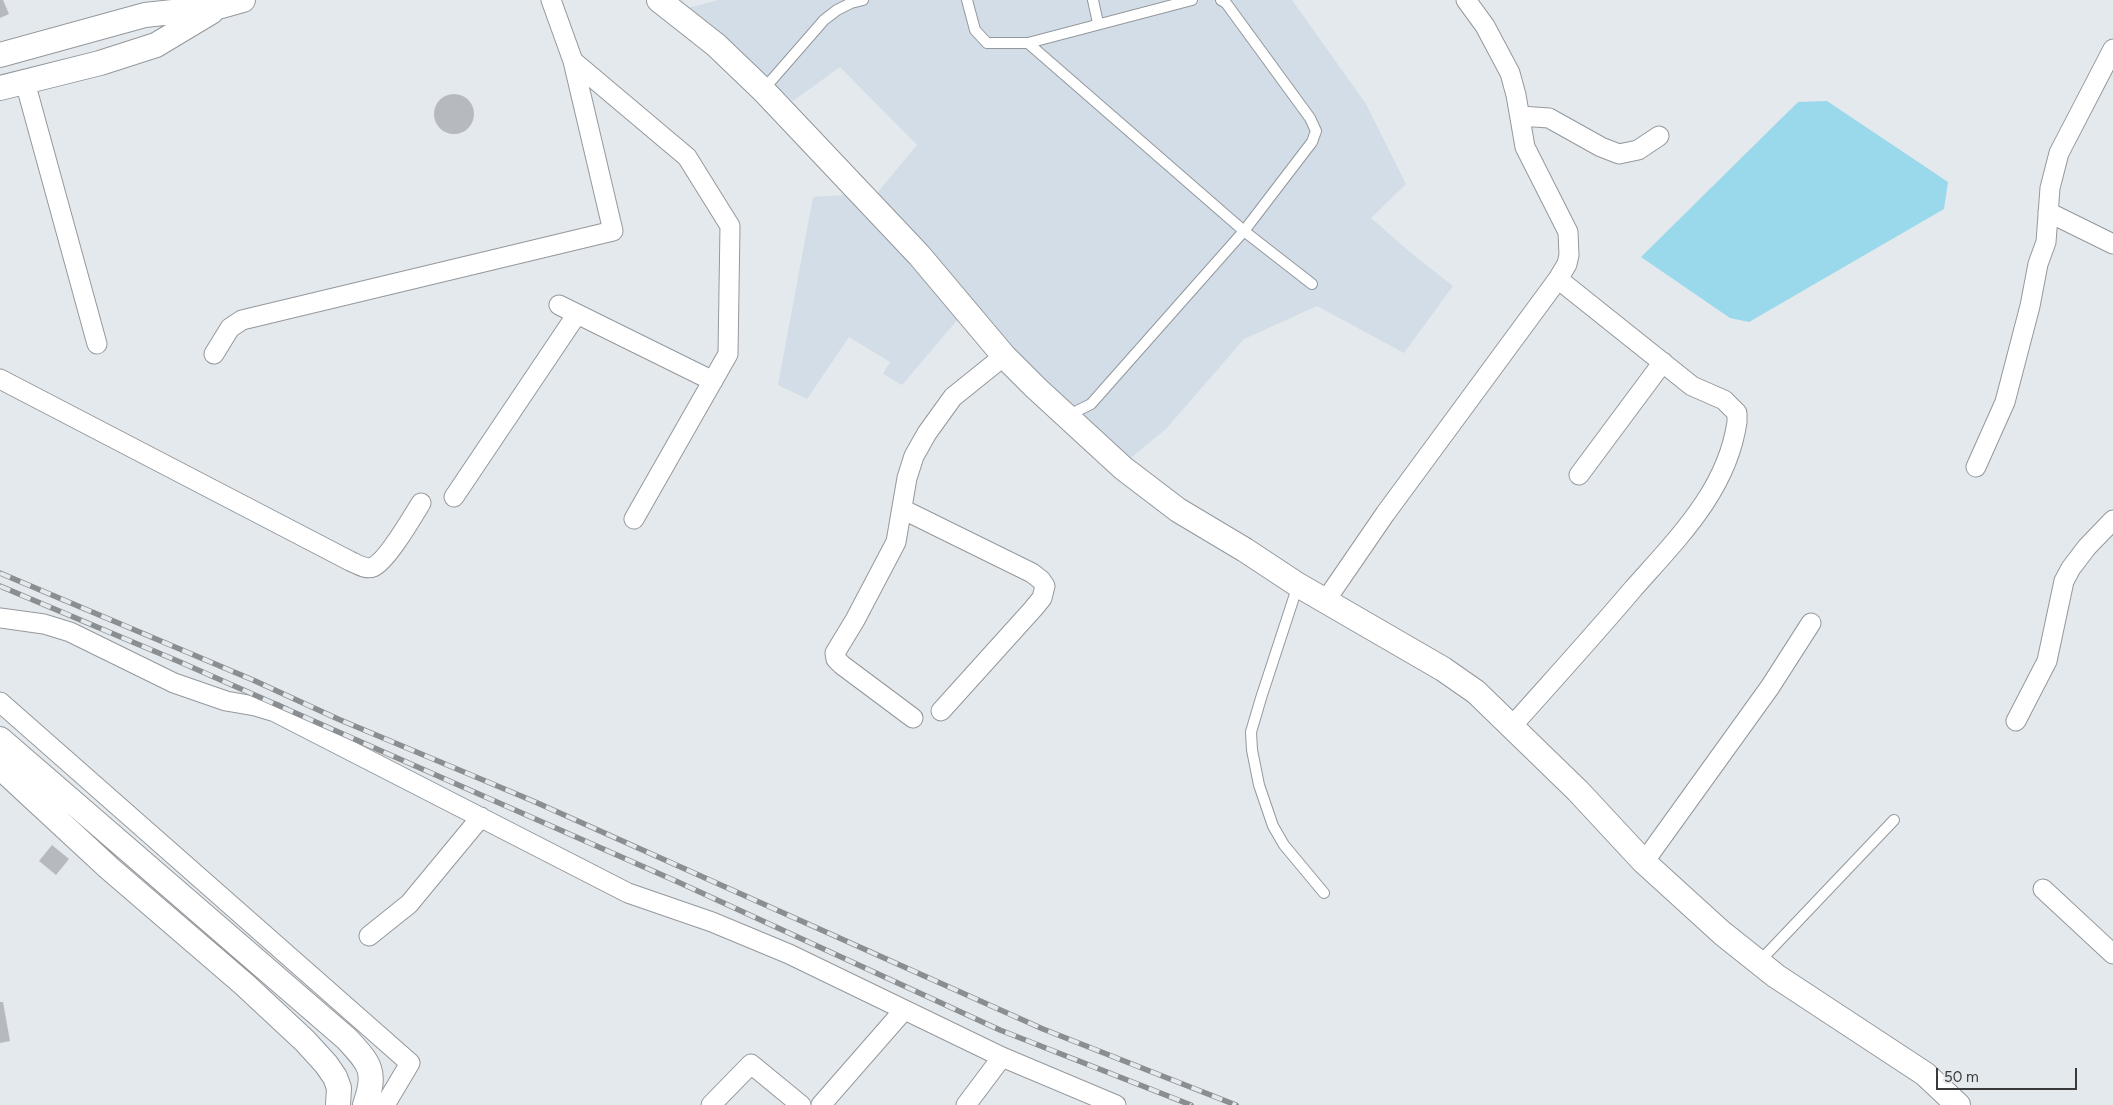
<!DOCTYPE html>
<html>
<head>
<meta charset="utf-8">
<style>
  body { margin:0 }
  #map { position:relative; width:2113px; height:1105px; overflow:hidden; background:#e4e9ed; font-family:Figtree,sans-serif }
  canvas { display:block }
  .scale { position:absolute; left:1936px; top:1068px; width:141px; height:22px; box-sizing:border-box; border:2px solid #37393b; border-top:0; padding-left:6px; font-size:15px; line-height:18px; white-space:nowrap; color:#37393b; -webkit-text-stroke:4px #e4e9ed; paint-order:stroke }
</style>
</head>
<body>
<div id="map">
<canvas width="2113" height="1105"></canvas>
<div class="scale">50 m</div>
</div>
<script>
const context = document.querySelector('canvas').getContext('2d');
context.lineJoin = 'round';
function paint(path, color) { context.fillStyle = color; context.fill(path, 'evenodd'); }
function strokePath(path, color, width, dash) { context.strokeStyle = color; context.lineWidth = width; context.lineCap = dash ? 'butt' : 'round'; context.setLineDash(dash || []); context.stroke(path); }
paint(new Path2D(`
  M718 0H1292L1366 104 1406 184 1371 218 1411 253 1453 286 1404 353 1317 306 1244 339 1166 429 1128 460 1019 365 970 305 902 385 883 374 890 362 849 337 807 399 778 385 813 197 877 193 917 145 840 67 793 101 688 8Z`), '#d2dde7');
paint(new Path2D(`
  M1827 101 1948 182 1944 209 1749 322 1730 318 1641 257 1798 102Z`), '#99d9eb');
paint(new Path2D(`
  M0 0H3L9 14 0 18Z
  M434 114a20 20 0 1 1 40 0a20 20 0 1 1-40 0Z
  M52 845 69 859 56 875 39 861Z
  M0 1002H3L10 1041 0 1043Z`), '#b6babe');
const service = new Path2D(`
  M967 0 975 30 987 43H1028L1244 231 1091 404 1067 416
  M1093 0 1098 23
  M1221 0 1226 3 1310 118 1316 131 1312 142 1244 231 1312 284
  M1028 43 1192 0
  M763 90 824 20 837 10 851 3 863 0
  M1298 585 1261 698 1251 732 1252 750 1259 785 1273 826 1284 845 1324 893
  M1759 962 1894 820`);
const minor = new Path2D(`
  M551 0 573 61 687 157 730 226 728 354 634 519
  M25 82 97 344
  M1520 116 1549 118 1601 147 1619 154 1638 150 1659 136
  M2048 212 2113 244
  M559 305 713 381
  M214 354 230 328 242 320 613 231 573 61
  M0 379 350 561C357 564 366 570 373 567 387 561 413 516 421 503
  M1976 467 2005 402 2030 306 2038 264 2046 242 2050 188 2059 153 2113 49
  M1579 475 1663 362
  M454 497 577 314
  M902 509 1032 573 1041 580 1045 586 1042 598 1033 609 941 711
  M1326 600 1385 514 1558 279 1567 264 1569 255 1568 232 1525 147 1516 95 1510 73 1485 26 1466 0
  M0 618 44 624 70 632 174 683 226 701 255 706 275 712 628 893 712 922 789 954 1002 1057 1116 1105
  M0 702 410 1063 385 1105
  M913 718 842 665 836 659 835 653 855 620 896 542 907 478 914 456 927 433 953 397 1004 356
  M2016 721 2047 661 2064 581 2071 568 2087 547 2113 520
  M1513 725C1553 680 1594 635 1633 589 1677 539 1727 491 1737 422V413L1724 400 1692 386 1558 279
  M1644 862 1770 687 1811 623
  M2043 889 2113 954
  M369 936 409 904 481 817
  M711 1105 751 1064 801 1105
  M821 1105 904 1010
  M966 1105 1002 1057`);
const tertiary = new Path2D(`
  M659 0 716 45 763 90 919 255 1004 356 1036 388 1123 468 1178 510 1245 550 1298 585 1443 669 1476 692 1578 791 1644 862 1722 933 1776 976 1925 1074 1958 1105
  M0 55 145 15 218 7 243 0
  M0 88 100 63 156 45 211 12
  M0 739 347 1039C370 1064 377 1071 365 1105
  M0 767 109 868 245 985 305 1041 326 1064 335 1077 339 1088 338 1105`);
strokePath(service, '#94989c', 12);
strokePath(minor, '#94989c', 21);
strokePath(tertiary, '#94989c', 26);
strokePath(service, '#fff', 10);
strokePath(minor, '#fff', 19);
strokePath(tertiary, '#fff', 24);
const rail = new Path2D(`
  M0 573 253 680 338 719 533 801 1043 1029 1236 1105
  M0 586 180 662 678 882 1000 1030 1191 1105`);
strokePath(rail, '#8b8e91', 5.5);
strokePath(rail, '#e4e9ed', 4, [11]);
</script>
</body>
</html>
